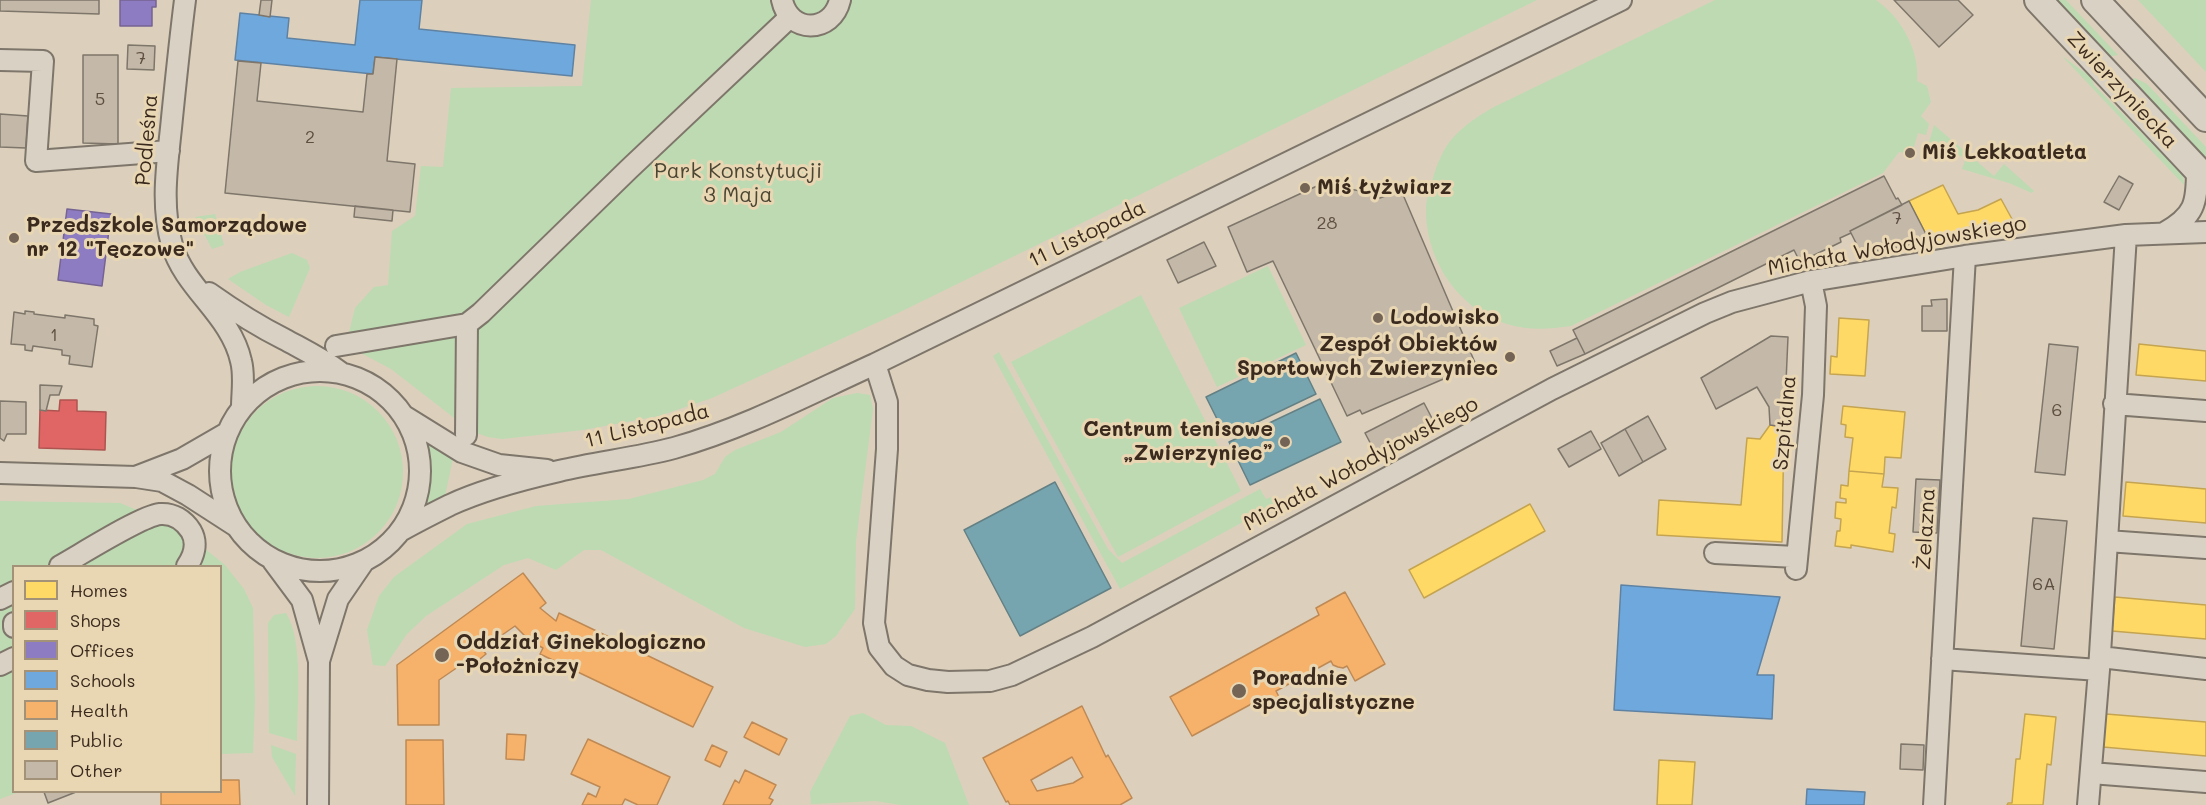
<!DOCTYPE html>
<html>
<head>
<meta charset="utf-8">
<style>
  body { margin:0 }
  #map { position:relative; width:2206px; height:805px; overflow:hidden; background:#dcd0bc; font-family:Mali,sans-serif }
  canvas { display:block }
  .legend { position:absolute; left:12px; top:565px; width:210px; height:228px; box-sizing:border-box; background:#e9d7b4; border:2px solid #a39278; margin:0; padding:8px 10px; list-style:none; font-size:18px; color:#3b2a1e }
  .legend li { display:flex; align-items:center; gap:12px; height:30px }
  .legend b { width:30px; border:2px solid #a39278 }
</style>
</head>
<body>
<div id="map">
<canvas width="2206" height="805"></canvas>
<ul class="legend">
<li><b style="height:16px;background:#ffd966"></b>Homes</li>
<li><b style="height:16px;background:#e06666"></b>Shops</li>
<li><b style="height:16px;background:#8e7cc3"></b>Offices</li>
<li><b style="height:16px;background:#6fa8dc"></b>Schools</li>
<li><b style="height:16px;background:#f6b26b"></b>Health</li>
<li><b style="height:16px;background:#76a5af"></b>Public</li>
<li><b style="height:16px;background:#c4b8a8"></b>Other</li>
</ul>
</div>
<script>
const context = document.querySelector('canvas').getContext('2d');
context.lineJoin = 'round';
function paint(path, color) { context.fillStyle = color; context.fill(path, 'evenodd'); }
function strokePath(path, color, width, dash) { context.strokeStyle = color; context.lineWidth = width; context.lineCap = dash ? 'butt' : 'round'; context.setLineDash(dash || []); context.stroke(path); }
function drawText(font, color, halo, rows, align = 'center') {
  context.font = font + ' Mali,sans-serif'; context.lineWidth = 6; context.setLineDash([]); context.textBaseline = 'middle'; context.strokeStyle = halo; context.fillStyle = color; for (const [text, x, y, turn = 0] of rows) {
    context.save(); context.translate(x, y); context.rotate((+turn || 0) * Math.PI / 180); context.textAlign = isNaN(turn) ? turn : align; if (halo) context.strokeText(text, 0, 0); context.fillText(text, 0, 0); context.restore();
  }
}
paint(new Path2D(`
  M591 0H1537L898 313 712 398 659 416 583 430 502 439 488 437 471 431 391 369 346 345 355 308 374 287 388 285 392 231 415 216 421 166 443 167 451 88 582 86Z
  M1715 0H1876C1901 17 1920 51 1917 81L1927 86 1931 102 1921 116 1929 124 1926 135 1918 133 1912 154 1899 152 1883 173 1571 326C1544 330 1520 331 1494 319 1452 300 1425 254 1426 208 1426 201 1429 193 1431 186 1435 170 1440 154 1451 140 1463 126 1478 116 1494 107Z
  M2054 0H2066L2118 55 2107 57Z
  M2138 0H2206V72Z
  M2062 56 2091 77 2094 85 2183 175 2184 185Z
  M2135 78 2147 84 2206 147V162L2132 83V80Z
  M1934 125 1994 176 2004 164 2034 191 2032 193 2009 183 1962 169 1966 158 1955 154 1957 147 1940 141 1938 149 1928 146Z
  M215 214 224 245 212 249 195 217Z
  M292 253 307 260 310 268 289 317 266 305 228 279 240 272Z
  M1268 266 1306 345 1217 387 1179 308Z
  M1141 295 1241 491 1118 557 1011 362Z
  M999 352 1108 549 1122 563 1260 489 1266 499 1271 497 1276 504 1120 589 993 356Z
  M231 472a86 86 0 1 1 172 0a86 86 0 1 1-172 0Z
  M857 393 870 395 873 409 856 541 855 609 836 636 826 644 805 647 744 628 601 550H584L556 570 528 558 504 565 426 616 407 634 385 666 373 665 367 630 379 596 394 577 467 524 536 506 629 499 703 480 715 474 725 457 735 450 781 432 833 398Z
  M429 445 453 458 445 496 427 505 431 472Z
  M0 501 120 503 178 527 225 565 244 589 253 608 255 701 253 753 221 754 220 566H14V792H19L0 799Z
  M286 613C304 641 297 707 297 741L269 733 268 623 274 615Z
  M863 713 886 725 911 726 945 743 969 805H901L876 801 811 804 810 792 850 716Z
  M271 745 296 754 295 796 272 757Z`), '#bddab2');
const homes = new Path2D(`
  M1943 185 1958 214 1978 210 2001 199 2012 219 2004 224 1972 226 1932 246 1909 201Z
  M1839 318 1869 320 1865 376 1830 374 1831 356 1837 357Z
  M2139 344 2206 351V381L2136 375Z
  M1843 406 1905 412 1901 458 1885 457 1884 474 1849 471 1853 438 1845 437 1846 425 1841 424Z
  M1770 425 1784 427 1782 542 1657 535 1659 500 1741 505 1747 438 1760 439Z
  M1849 471 1884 474 1882 487 1898 488 1896 508 1892 507 1889 533 1895 534 1893 552 1851 545V548L1835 546 1837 531H1840L1841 519 1835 518 1836 502 1846 503V499L1840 498 1841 485 1848 486Z
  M2126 482 2206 489V523L2123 516Z
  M1530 504 1545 531 1424 598 1409 570Z
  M2115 597 2206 605V639L2112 631Z
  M2025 714 2056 717 2051 765 2047 764 2043 805H2007L2008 803H2012L2016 759H2020Z
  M2106 714 2206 722V756L2103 747Z
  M1659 760 1695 762 1692 805H1657Z`);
paint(homes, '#ffd966');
strokePath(homes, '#c4a450', 1.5);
const shops = new Path2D(`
  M60 400H77V411L106 412 105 450 39 448 40 410 59 411Z`);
paint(shops, '#e06666');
strokePath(shops, '#ae5450', 1.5);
const offices = new Path2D(`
  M120 0H156V7H152V26H120Z
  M67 209 111 214 102 286 58 280Z`);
paint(offices, '#8e7cc3');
strokePath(offices, '#756392', 1.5);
const schools = new Path2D(`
  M360 0H422L419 29 575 45 572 76 375 57 373 74 235 60 240 13 289 18 287 38 355 45Z
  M1621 585 1780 597 1757 675H1774L1772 719 1614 710Z
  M1807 789 1865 792 1864 805H1806Z`);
paint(schools, '#6fa8dc');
strokePath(schools, '#5f82a3', 1.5);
const health = new Path2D(`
  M523 573 546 603 540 608 556 621 559 613 713 687 693 727 540 654 543 648 530 641 515 626 482 649 486 654 475 663 471 658 439 680V725H398L397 665Z
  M1345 592 1385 664 1355 681 1347 666 1343 668 1338 667 1333 665 1331 661 1276 691 1279 697 1268 702 1260 707 1257 701 1192 736 1170 697 1319 615 1316 608Z
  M1082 706 1106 757 1108 755 1132 798 1120 805H1010L1008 801 1006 802 983 758ZM1072 757 1083 777 1073 783 1037 791 1031 780Z
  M752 722 787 739 779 755 744 737Z
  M507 734 526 735 524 760 506 759Z
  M588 739 670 777 657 805H638L625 799 622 805H582L588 793 596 797 600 787 571 774Z
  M406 740H443L444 805H406Z
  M712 745 727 752 720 767 705 760Z
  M745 770 776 785 769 798 773 800 770 805H723L735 780 739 783Z
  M220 780H239L240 805H161V792H220Z`);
paint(health, '#f6b26b');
strokePath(health, '#be8954', 1.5);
const public = new Path2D(`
  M1296 353 1316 394 1226 437 1206 397Z
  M1320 399 1341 442 1250 485 1229 442Z
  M1055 482 1111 588 1020 636 964 530Z`);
paint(public, '#76a5af');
strokePath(public, '#648084', 1.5);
const building = new Path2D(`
  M0 0H99V14L0 11Z
  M261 0H272L270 17 259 15Z
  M1894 0H1958L1973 15 1939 47Z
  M128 45 155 46 154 70 127 69Z
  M83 55H118V144L83 143Z
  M375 57 397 59 387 161 415 164 410 212 225 193 238 61 261 63 257 101 363 112 367 74H373Z
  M0 114 28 116 26 148 0 147Z
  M1884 176 1896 199 1898 198 1902 205 1850 231 1851 233 1840 238 1841 242 1800 262 1794 250 1585 354 1573 330Z
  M2119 176 2133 184 2119 210 2104 202Z
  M1330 180 1332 185 1343 188 1361 191 1371 189 1372 195 1380 198 1401 190 1476 365 1362 414 1360 410 1347 416 1273 261 1247 272 1228 227Z
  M1909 201 1929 240 1914 248 1912 243 1897 250 1894 244 1878 252 1875 246 1861 253 1850 231Z
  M355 206 393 210 392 221 354 217Z
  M1204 242 1216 266 1178 283 1167 260Z
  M1947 299V331H1922V306H1932L1931 300Z
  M25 311 34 312V314L65 318V315L94 319V325L98 326 92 367 69 364 70 356 62 355V350L33 346 32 351 25 350V345L11 344 14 312 25 314Z
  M1771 336 1788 337 1784 427 1770 425 1769 407 1757 387 1716 409 1701 378Z
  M1577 338 1585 354 1557 366 1550 351Z
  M2049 344 2078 347 2065 475 2035 472Z
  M40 385 62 386 59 395H50L46 411 40 410Z
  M0 401 26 402V434H7L4 441 0 438Z
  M1424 403 1435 424 1376 454 1365 433Z
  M1648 416 1666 449 1643 462 1625 429Z
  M1625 429 1643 462 1619 476 1601 443Z
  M1591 431 1601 449 1569 467 1558 449Z
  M1916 479 1940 480 1937 533 1913 532Z
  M2033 518 2067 521 2054 649 2021 646Z
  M1901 744 1924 745 1923 770 1900 769Z
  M44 792H76L48 803Z`);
paint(building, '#c4b8a8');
strokePath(building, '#7e766a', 1.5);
const minor = new Path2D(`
  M185 0C180 39 176 79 172 118 168 161 160 202 172 245 185 289 231 315 241 361 245 376 242 392 242 407
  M782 0C789 34 832 34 840 0
  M0 60 43 61 36 161 169 151
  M2164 233C2195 216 2197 203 2197 170
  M209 293C233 310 258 326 284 339 304 350 321 358 340 372
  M336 346 467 324 481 313 629 169 790 17
  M875 364 887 402V449L874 623 879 647 894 666 908 675 928 680 948 682 990 681 1012 675 1092 637 1552 389 1705 313 1732 302 1811 281 1965 256 2126 235 2206 232
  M220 471a100 100 0 1 1 200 0a100 100 0 1 1-200 0Z
  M2114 404 2206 411
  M404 416 462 452 499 465 547 470
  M466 435 467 324
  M0 473 136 477 162 481 188 495 236 526
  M138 476 182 459 227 433
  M402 530C418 521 434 513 450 505 482 490 524 479 559 471 597 462 636 458 674 448 745 428 809 394 875 364L1621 0
  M2107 541 2206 548
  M1715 553 1796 557
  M273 561 302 600 319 661 318 805
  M60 566C80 555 141 516 160 514 173 513 184 520 191 531 198 543 194 556 187 566
  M1796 569 1813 395 1816 306 1811 281
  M0 599 14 592
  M14 623V627
  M2100 657 2206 669
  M1942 659 2099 670
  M319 661 338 599 364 561
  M0 665 14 658
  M2091 773 2206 782
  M1934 805 1965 256
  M2088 805 2099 670 2126 235`);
const major = new Path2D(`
  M2038 0 2206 179
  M2095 0 2206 118`);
strokePath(minor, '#7e766a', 24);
strokePath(major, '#7e766a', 30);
strokePath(minor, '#d9d1c4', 20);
strokePath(major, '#d9d1c4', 26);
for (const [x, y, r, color] of [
  [1910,153,6,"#736455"],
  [1305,188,6,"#736455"],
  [14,238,6,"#736455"],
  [1378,318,6,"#736455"],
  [1510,357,6,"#736455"],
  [1285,442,6,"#736455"],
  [442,655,8,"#736455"],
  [1239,691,8,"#736455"]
]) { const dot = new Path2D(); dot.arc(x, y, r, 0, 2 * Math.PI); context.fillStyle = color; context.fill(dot); strokePath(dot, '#e9d7b4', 2); }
drawText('18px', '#5e4e41', null, [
  ["7",141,58],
  ["5",100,99],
  ["2",310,137],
  ["7",1897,218],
  ["28",1327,223],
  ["1",54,335],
  ["6",2057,410],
  ["6A",2044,584]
]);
drawText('21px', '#3b2a1e', '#e9d7b4', [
  ["Zwierzyniecka",2122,90,47],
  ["Podleśna",147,140,-85],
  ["11 Listopada",1087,234,-26],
  ["Michała Wołodyjowskiego",1897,246,-10],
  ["Szpitalna",1785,423,-85],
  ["11 Listopada",647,426,-14],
  ["Michała Wołodyjowskiego",1361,464,-28],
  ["Żelazna",1926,529,-87]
]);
drawText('bold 21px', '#3b2a1e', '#e9d7b4', [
  ["Miś Lekkoatleta",1922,153],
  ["Miś Łyżwiarz",1317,188],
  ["Przedszkole Samorządowe",26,226],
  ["nr 12 \"Tęczowe\"",26,250],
  ["Lodowisko",1390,318],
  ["Zespół Obiektów",1498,345,"right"],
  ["Sportowych Zwierzyniec",1498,369,"right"],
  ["Centrum tenisowe",1273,430,"right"],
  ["„Zwierzyniec”",1273,454,"right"],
  ["Oddział Ginekologiczno",456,643],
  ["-Położniczy",456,667],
  ["Poradnie",1252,679],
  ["specjalistyczne",1252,703]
], 'left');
drawText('21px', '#4b4633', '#e9d7b4', [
  ["Park Konstytucji",738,172],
  ["3 Maja",738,196]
]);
</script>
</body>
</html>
